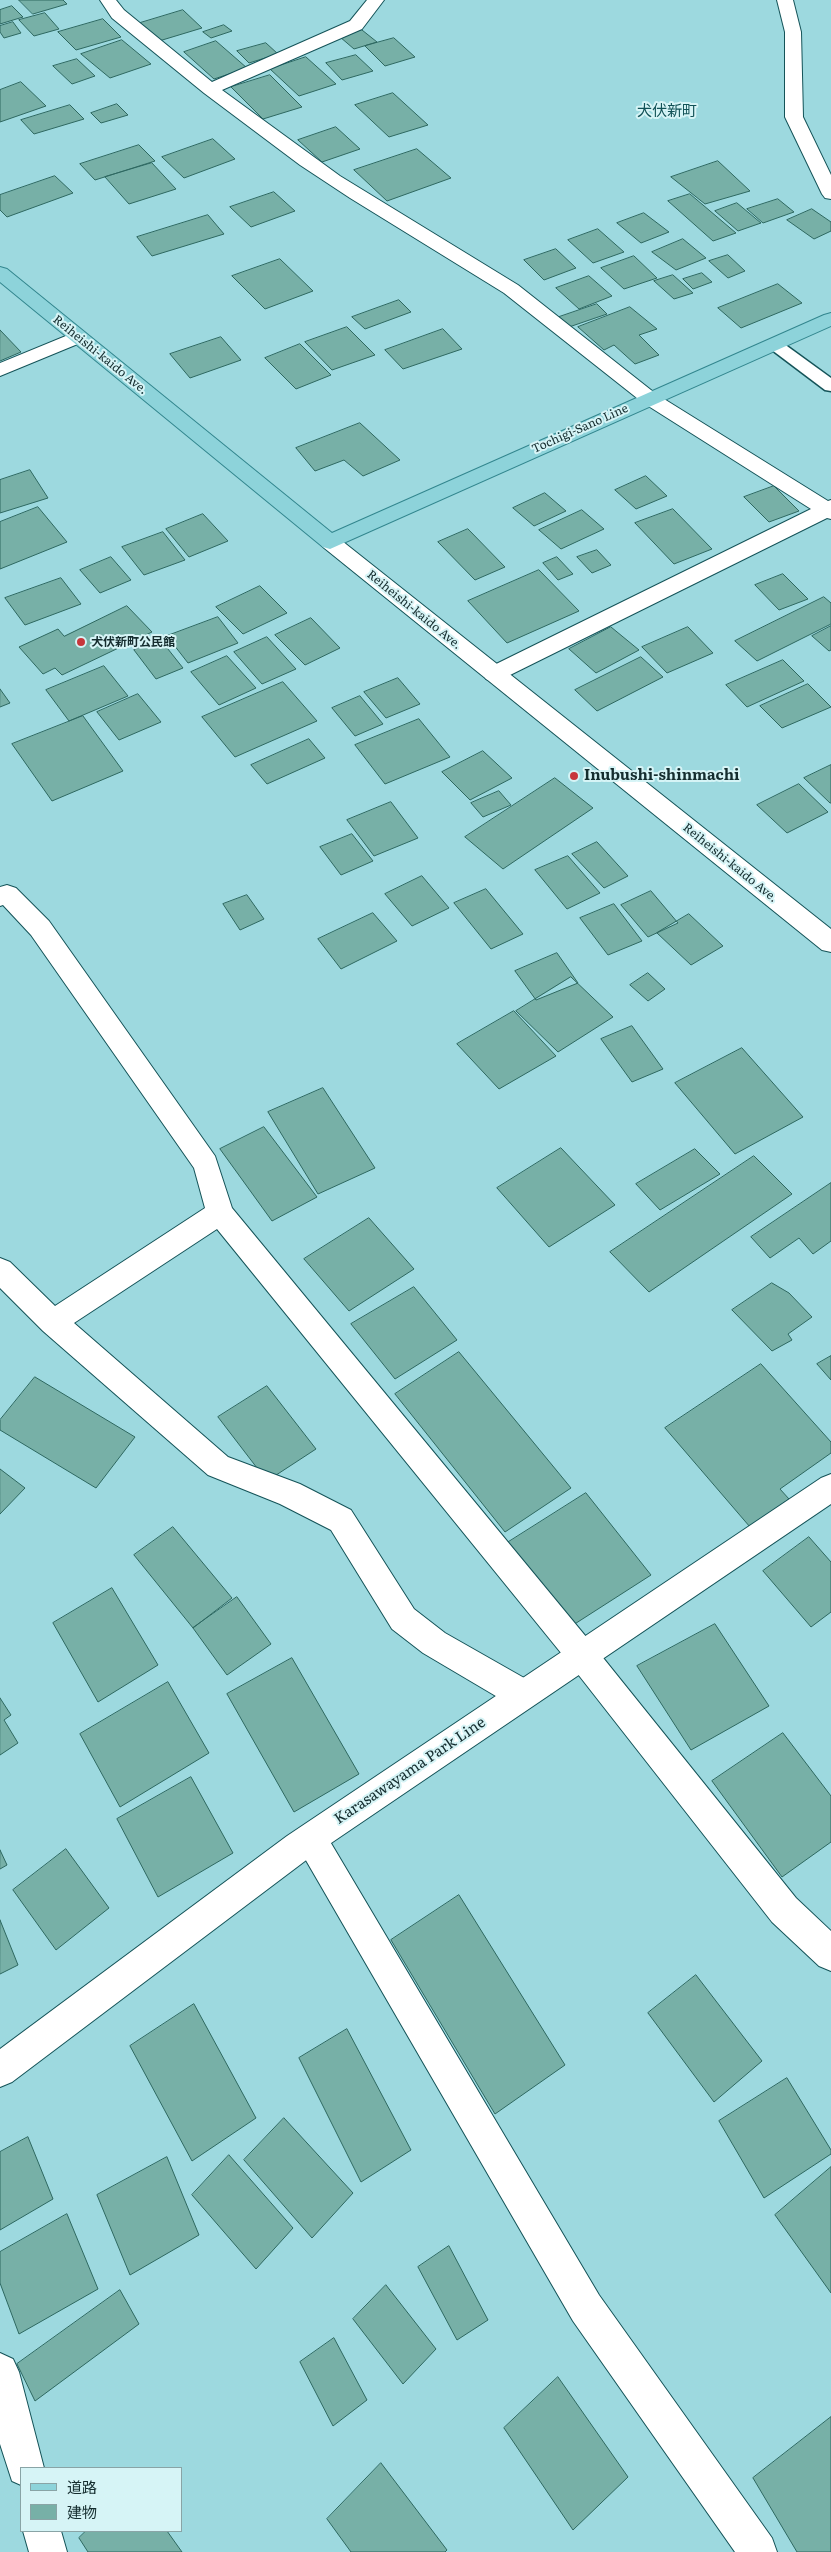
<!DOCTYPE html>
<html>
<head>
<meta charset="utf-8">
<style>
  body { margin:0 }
  #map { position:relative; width:831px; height:2552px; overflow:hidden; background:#9dd9df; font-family:Literata,"Noto Sans JP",serif }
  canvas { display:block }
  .legend { position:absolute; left:20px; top:2467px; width:162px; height:65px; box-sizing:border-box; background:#d6f4f6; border:1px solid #89a4a6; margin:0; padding:6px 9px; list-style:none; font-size:15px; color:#152d2f }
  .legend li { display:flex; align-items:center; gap:10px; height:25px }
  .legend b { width:25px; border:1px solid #89a4a6 }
</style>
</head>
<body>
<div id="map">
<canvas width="831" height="2552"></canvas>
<ul class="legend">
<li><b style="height:6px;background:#8dd3da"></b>道路</li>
<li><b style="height:14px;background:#77b0a7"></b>建物</li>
</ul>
</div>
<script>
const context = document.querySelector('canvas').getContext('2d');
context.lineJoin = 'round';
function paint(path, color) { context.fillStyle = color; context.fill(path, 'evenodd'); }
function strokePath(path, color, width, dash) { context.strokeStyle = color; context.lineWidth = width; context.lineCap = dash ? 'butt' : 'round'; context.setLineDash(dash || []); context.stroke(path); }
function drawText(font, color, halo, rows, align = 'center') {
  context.font = font + ' Literata,"Noto Sans JP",serif'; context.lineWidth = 4; context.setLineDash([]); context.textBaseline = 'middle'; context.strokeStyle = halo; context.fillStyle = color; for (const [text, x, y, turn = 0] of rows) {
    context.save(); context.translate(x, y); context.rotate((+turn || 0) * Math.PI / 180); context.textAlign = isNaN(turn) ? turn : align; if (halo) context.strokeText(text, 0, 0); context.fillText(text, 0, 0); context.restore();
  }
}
const building = new Path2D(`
  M19 0H63L67 4 33 14Z
  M12 6 23 17 0 24V10Z
  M183 10 202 28 159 41 140 23Z
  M45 13 59 29 34 36 19 20Z
  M103 19 121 37 76 50 58 32Z
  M13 22 21 33 4 38 0 32V26Z
  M224 25 232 31 211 38 203 32Z
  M362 30 377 42 354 49 340 37Z
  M394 38 415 57 385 66 365 46Z
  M122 40 151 64 110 78 81 54Z
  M216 41 247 68 214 79 184 52Z
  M266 43 278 54 249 63 237 51Z
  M356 55 373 71 342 80 326 63Z
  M306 57 336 84 299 96 270 69Z
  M77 59 95 76 72 84 53 66Z
  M270 75 302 107 263 119 231 87Z
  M21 82 46 106 0 122V90Z
  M393 93 428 125 389 137 355 105Z
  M117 104 128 115 101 123 91 113Z
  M70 105 84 119 34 134 21 120Z
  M336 127 360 149 322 162 298 140Z
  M213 139 235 159 184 178 162 157Z
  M139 145 155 161 95 180 80 164Z
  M417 149 451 178 387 201 354 170Z
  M718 161 750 191 705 204 671 177Z
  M152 163 176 189 129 204 105 177Z
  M55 176 73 193 7 217 0 210V195Z
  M274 192 295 211 251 227 230 207Z
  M690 194 736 233 713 241 668 201Z
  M778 199 794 212 763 223 747 209Z
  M737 203 761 223 738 231 715 211Z
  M812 209 831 222V231L814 239 787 220Z
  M644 213 669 232 641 243 617 223Z
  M208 215 224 234 152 256 137 237Z
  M598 229 624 252 593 263 568 240Z
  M683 239 706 258 676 270 652 252Z
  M556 249 576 268 544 280 524 260Z
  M728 255 745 271 728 278 709 261Z
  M634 256 657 278 624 289 601 268Z
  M280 259 313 291 265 309 232 276Z
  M702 273 712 282 693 289 683 279Z
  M673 275 693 293 674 299 654 281Z
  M589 276 612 296 579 309 556 288Z
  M778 284 802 303 741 328 718 308Z
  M399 300 411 312 365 329 352 317Z
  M597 304 607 314 569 327 559 317Z
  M630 307 657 329 639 335 659 355 635 364 614 345 604 350 578 327Z
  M347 327 375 355 332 370 305 342Z
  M443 329 462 349 403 369 385 350Z
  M0 330 21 352 0 361Z
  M221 337 241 360 190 378 170 354Z
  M300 344 331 375 296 389 265 358Z
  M360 423 400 460 363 476 344 460 315 471 296 448Z
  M30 470 48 498 0 513V480Z
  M646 476 667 496 636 509 615 490Z
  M774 486 799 511 769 522 744 497Z
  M545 493 566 511 534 526 513 508Z
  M38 507 67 542 0 569V522Z
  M673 509 712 549 674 564 635 523Z
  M582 510 604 529 561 549 539 530Z
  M203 514 228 541 189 557 166 529Z
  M468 529 505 567 475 580 438 542Z
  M163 532 185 560 144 575 122 547Z
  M597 550 611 565 592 573 577 557Z
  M111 557 131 580 100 593 80 570Z
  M557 557 573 574 558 580 543 563Z
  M539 570 579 611 507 643 468 601Z
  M783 574 808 599 779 610 755 585Z
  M61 578 81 604 25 625 5 598Z
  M260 586 287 613 243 634 216 607Z
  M824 597 831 603V624L757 661 735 641Z
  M127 606 152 632 62 675 55 668 43 674 19 647 58 629 64 636Z
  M218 617 238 643 188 663 167 636Z
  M311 618 340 648 305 665 275 635Z
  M831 626V650L829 651 812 636Z
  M611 627 639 650 596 673 569 649Z
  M688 627 713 653 667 673 642 647Z
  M267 637 296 669 262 684 234 652Z
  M160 639 183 668 156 679 134 650Z
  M227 656 256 688 219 705 191 672Z
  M641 657 663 677 597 711 575 690Z
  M783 660 804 681 747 707 726 685Z
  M104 666 128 696 69 721 46 690Z
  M398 678 420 704 386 718 364 692Z
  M283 682 317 721 235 757 202 717Z
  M808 684 831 707 782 728 760 706Z
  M0 689 10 703 0 707Z
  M138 694 161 722 119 740 97 712Z
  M360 696 383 724 355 736 332 708Z
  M83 716 123 771 52 801 12 744Z
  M419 719 450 757 385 784 355 745Z
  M309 739 325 758 267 784 251 765Z
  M483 751 512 778 470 800 442 772Z
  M831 765V803H830L804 778Z
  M555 778 593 808 503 869 465 837Z
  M799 784 828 812 787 833 757 805Z
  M499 791 511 805 483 817 471 803Z
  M391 802 418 838 374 856 347 820Z
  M352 834 373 861 341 875 320 847Z
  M597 842 628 876 604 888 572 854Z
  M568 856 600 893 567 909 535 870Z
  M422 876 449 908 412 926 385 894Z
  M486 889 523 934 491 949 454 903Z
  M651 891 678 923 648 937 621 905Z
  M247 895 264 919 240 930 223 904Z
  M614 904 642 941 608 955 580 918Z
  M373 913 397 941 341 969 318 939Z
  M689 914 723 946 691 965 657 933Z
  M557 953 578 983 536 1000 515 971Z
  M648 973 665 989 648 1001 630 985Z
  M571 977 613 1017 558 1052 516 1011Z
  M514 1011 556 1056 499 1089 457 1044Z
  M632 1026 663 1069 632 1082 601 1039Z
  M742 1048 803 1117 735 1154 675 1083Z
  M323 1088 375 1168 318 1194 268 1112Z
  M264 1127 317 1197 272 1221 220 1149Z
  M561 1148 615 1205 549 1247 497 1188Z
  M695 1149 720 1174 660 1210 636 1184Z
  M754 1156 792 1194 649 1292 610 1252Z
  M831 1183V1241L813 1254 799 1238 770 1258 751 1237Z
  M369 1218 414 1269 349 1311 304 1259Z
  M772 1283 789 1293 812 1317 788 1334 792 1340 772 1351 732 1310Z
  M414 1287 457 1340 395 1379 351 1324Z
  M459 1352 571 1488 505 1532 395 1394Z
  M831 1356V1380L817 1364Z
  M761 1364 831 1442V1453L780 1489 789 1499 750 1527 665 1428Z
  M35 1377 135 1437 96 1488 0 1430V1420Z
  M267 1386 316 1449 267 1481 218 1417Z
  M0 1469 25 1488 0 1514Z
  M586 1493 651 1575 570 1627 507 1543Z
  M173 1527 232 1598 193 1628 134 1555Z
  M809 1537 831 1562V1612L811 1627 763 1571Z
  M112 1588 158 1665 98 1702 53 1623Z
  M237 1597 271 1644 227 1675 193 1628Z
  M715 1624 769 1706 691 1750 637 1666Z
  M292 1658 359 1774 294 1812 227 1694Z
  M168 1682 209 1753 120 1807 80 1734Z
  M0 1698 11 1715 4 1720 18 1743 0 1755Z
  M783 1733 831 1796V1842L782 1877 712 1781Z
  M191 1777 233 1853 158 1897 117 1819Z
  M66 1849 109 1908 56 1950 13 1890Z
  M0 1850 7 1865 0 1869Z
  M459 1895 565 2065 495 2114 391 1940Z
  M0 1920 18 1965 0 1974Z
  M696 1975 762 2061 714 2102 648 2013Z
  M194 2004 256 2118 192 2161 130 2046Z
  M347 2029 411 2150 361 2182 299 2058Z
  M787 2078 831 2150V2154L764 2198 719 2121Z
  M284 2118 353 2193 312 2238 244 2160Z
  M28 2137 53 2199 0 2230V2152Z
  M229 2155 293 2228 256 2269 192 2195Z
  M167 2157 199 2235 130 2275 97 2195Z
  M831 2167V2293L775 2215Z
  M67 2214 98 2289 19 2334 0 2283V2252Z
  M449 2246 488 2320 457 2340 418 2267Z
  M386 2285 436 2349 403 2384 353 2319Z
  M120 2290 139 2324 35 2401 17 2364Z
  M334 2338 367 2400 333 2426 300 2362Z
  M558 2377 628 2477 573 2530 504 2428Z
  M831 2417V2552H797L753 2478Z
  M381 2463 447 2550 445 2552H351L327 2519Z
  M86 2531H167L182 2552H88L79 2538Z`);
paint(building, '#77b0a7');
strokePath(building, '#2e6860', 1);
const service = new Path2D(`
  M774 339 780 341 831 378V391L825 390 768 347 766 344Z`);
const minor = new Path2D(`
  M100 0H116L124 10 212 82 350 21 367 0H384L362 29 222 90 340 176 518 285 656 394 828 501 831 500V519L827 518 502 679 494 682 486 679 483 674 486 669 811 509 642 402 504 293 350 198 300 165 204 93 112 18Z
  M777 0H793L801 32 803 117 831 175V199L825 198 822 194 785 117V32Z
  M78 331 85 333 88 337 85 341 0 376V363Z
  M7 885 16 888 49 921 215 1156 232 1208 592 1644 796 1898 831 1931V1971L819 1966 772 1922 570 1664 217 1229 74 1323 228 1457 300 1484 351 1510 414 1609 445 1633 533 1683 538 1694 533 1705 522 1709 511 1705 423 1653 392 1629 331 1530 280 1504 208 1475 43 1331 0 1288V1258L10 1262 55 1306 205 1208 194 1168 31 935 3 905 0 906V887Z
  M311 1823 322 1828 599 2295 772 2538 777 2552H735L573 2321 300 1850 295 1839 300 1828Z
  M0 2353 13 2359 19 2372 44 2468H21V2485L12 2481 0 2444Z
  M23 2531H61L67 2552H29Z`);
const secondary = new Path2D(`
  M330 535 337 537 831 929V952L822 950 323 547 319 542 323 537Z
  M831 1474V1504L309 1858 12 2082 0 2087V2049L287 1836 821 1478Z`);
const primary = new Path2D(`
  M0 267 7 269 332 533 824 315 831 313V326L330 549 323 547 0 282Z`);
strokePath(service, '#145358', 3);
strokePath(minor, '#145358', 2);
strokePath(secondary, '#145358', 2);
strokePath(primary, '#32868e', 2);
paint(service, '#fff');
paint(minor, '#fff');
paint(secondary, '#fff');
paint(primary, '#8dd3da');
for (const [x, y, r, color] of [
  [81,642,5,"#c7373c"],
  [574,776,5,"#c7373c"]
]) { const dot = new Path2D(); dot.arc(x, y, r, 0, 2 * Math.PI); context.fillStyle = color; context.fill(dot); strokePath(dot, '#d6f4f6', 2); }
drawText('12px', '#152d2f', '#d6f4f6', [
  ["Reiheishi-kaido Ave.",100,355,39],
  ["Tochigi-Sano Line",580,429,-24],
  ["Reiheishi-kaido Ave.",414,610,39],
  ["Reiheishi-kaido Ave.",730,863,39]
]);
drawText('bold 12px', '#152d2f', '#d6f4f6', [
  ["犬伏新町公民館",91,642]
], 'left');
drawText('15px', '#125257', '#d6f4f6', [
  ["犬伏新町",667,112]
]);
drawText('bold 15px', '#152d2f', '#d6f4f6', [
  ["Inubushi-shinmachi",584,776]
], 'left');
drawText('15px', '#152d2f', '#d6f4f6', [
  ["Karasawayama Park Line",410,1771,-34]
]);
</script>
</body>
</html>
